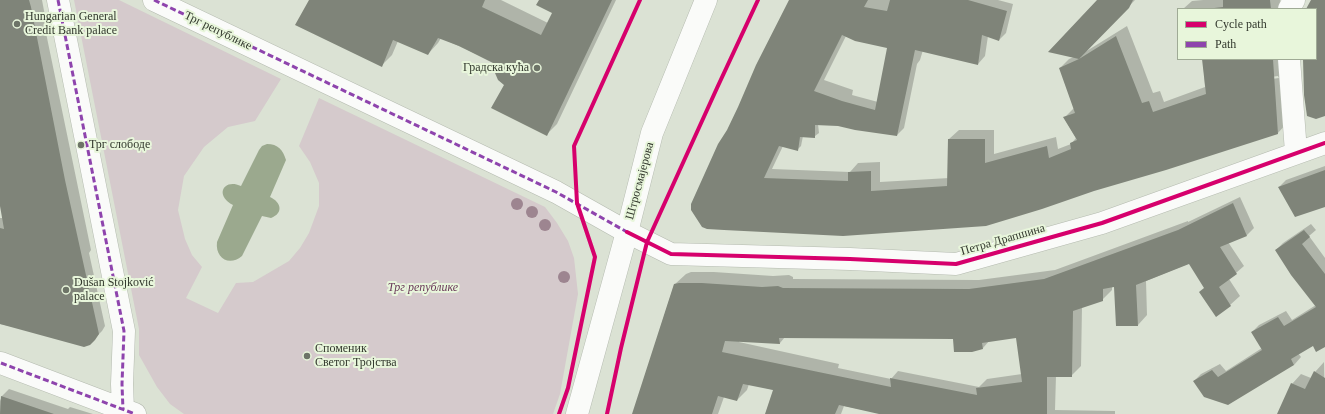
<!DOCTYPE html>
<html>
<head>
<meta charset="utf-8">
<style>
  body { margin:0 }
  #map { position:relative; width:1325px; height:414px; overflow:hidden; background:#dbe2d4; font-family:"Times New Roman",serif }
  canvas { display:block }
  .legend { position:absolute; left:1177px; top:8px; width:140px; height:52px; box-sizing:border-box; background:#e8f6db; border:1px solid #9faa95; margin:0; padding:5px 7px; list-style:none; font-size:12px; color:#32382d }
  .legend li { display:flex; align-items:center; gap:8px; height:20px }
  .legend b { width:20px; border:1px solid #9faa95 }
</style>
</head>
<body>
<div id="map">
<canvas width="1325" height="414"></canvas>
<ul class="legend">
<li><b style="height:5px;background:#d6006c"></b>Cycle path</li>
<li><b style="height:5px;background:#8e44ad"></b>Path</li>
</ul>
</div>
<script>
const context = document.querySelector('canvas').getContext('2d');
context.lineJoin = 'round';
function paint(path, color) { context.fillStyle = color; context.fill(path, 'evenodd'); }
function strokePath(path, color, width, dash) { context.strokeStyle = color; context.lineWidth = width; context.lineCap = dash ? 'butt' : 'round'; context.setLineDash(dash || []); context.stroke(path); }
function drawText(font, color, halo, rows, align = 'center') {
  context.font = font + ' "Times New Roman",serif'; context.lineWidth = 4; context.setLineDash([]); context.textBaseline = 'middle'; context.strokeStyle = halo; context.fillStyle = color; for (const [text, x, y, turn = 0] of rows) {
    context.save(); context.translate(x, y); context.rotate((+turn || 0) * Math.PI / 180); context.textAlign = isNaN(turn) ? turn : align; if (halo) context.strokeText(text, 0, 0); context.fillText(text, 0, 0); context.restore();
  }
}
paint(new Path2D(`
  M74 0H119L281 79 255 121 228 127 204 147 184 176 178 210 185 239 192 255 202 267 186 298 218 313 236 283 253 282 289 261 300 248 309 233 319 206V183L310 162 299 146 319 98 545 207 557 223 568 241 574 258 578 294 560 394 553 414H184L170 404 157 387 139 355V329Z`), '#d5cacc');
paint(new Path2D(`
  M267 144C278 144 283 150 286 160L270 197C281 202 284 213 271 218L262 216 242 256C229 267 215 258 217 242L233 205C214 195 224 178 241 186L259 150 262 146Z`), '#9ba98e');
paint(new Path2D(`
  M0 0H42L48 32 46 33 91 250 89 253 105 326 102 331 89 344 0 324V218H3L0 203Z
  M310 0H501L548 23 553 13 540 0H616L557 124 546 135 505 84 496 63 441 38 438 43 428 54 398 41 392 55 381 66Z
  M790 0H998L1013 4 1006 33 999 40 988 36 985 56 978 64 923 50 920 60 917 64 904 128 897 135 838 125 818 124 819 133 815 136H803L801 146 797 150 783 146 772 169 850 172 858 163 880 162V182L949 178V139L959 130H994V154L1056 137 1058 149 1071 144 1076 138 1064 118 1074 108 1060 68 1069 59 1074 57 1099 0H1135L1085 52 1127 26 1153 93 1160 91 1164 102 1205 87 1203 59H1282L1288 122 1277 134 724 229 728 130ZM846 36 888 47 878 102 852 95 853 90 824 80ZM1278 76 1279 78 1210 87 1213 85Z
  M1203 0H1280V9H1183L1192 1Z
  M1325 166V205L1279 187 1286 180Z
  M1240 197 1254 228 1247 235 1228 242 1244 266 1229 279 1240 296 1230 305 1205 288 1190 263 1146 281 1147 315 1138 325 1115 285 1112 286V290L1102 300 1082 307 1081 366 1071 376H1056L1055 410 1115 411V414H884L844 406 841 414H766L774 390 749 384 747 390 737 400 724 397 718 414H633L674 285 686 274 691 272H714L773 276 789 275 793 277V279L979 280 1055 270 1188 221V222ZM785 337 954 338 983 348 990 340 1017 337 1022 374 987 379 979 387 898 371 891 379 838 368 839 364 739 342V341L780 343Z
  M1311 224 1316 230 1309 236 1325 258V345L1314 344 1298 353 1301 357 1294 365 1194 381 1201 374 1220 364 1226 371 1262 348 1252 332 1259 325 1286 311 1292 320 1316 305 1276 250 1283 243Z
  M1324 362 1325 414H1278L1292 384 1301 374 1311 378 1315 372Z
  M9 389 68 409 70 407 93 414H0V401L2 396Z`), '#0003');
paint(new Path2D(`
  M0 0H29L31 7 65 180 99 334 95 340 90 345 84 347 0 324V228L4 229 0 206Z
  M309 0H485L482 7 541 35 552 13 536 5 539 0H612L547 136 491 108 504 85 498 80 495 73V64L459 46 438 38 428 55 393 40 382 67 295 25Z
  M789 0H868L864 7 887 11 890 0H968L1007 11 999 41 982 35 978 65 915 50 897 136 855 130 838 126 815 125V138L800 137 798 151 779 146 764 178 848 181V172L871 171V191L947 186 948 139H985V163L1047 146 1049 158 1071 149 1070 143 1077 140 1063 117 1075 113 1059 68 1079 59 1048 52 1097 0H1133L1129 8 1079 59 1116 36 1142 103 1149 101 1153 112 1206 94 1202 59H1273L1278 134 1166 170 1094 191 1042 209 986 226 843 236 724 230 707 229 702 227 691 210V204L718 144 727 130 738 107 756 65ZM842 35 855 41 887 48 875 110 842 101 814 91Z
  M1223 0H1270L1271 9H1214V8L1223 7Z
  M1311 0H1325V116L1316 119 1307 116 1304 95 1303 59H1316V9H1306Z
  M1325 170V207L1295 217 1278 187Z
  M1233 203 1247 236 1220 247 1237 274 1219 287 1231 306 1216 317 1199 292 1204 288 1189 264 1136 285 1138 326H1116L1114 287 1103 289V301L1073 311 1072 377H1047V414H879L839 405 835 414H765L773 390 743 384 737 401 718 396 712 414H632L674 284 679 283H702L762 287 778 286 783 288 969 289 1044 279 1178 230ZM779 338 953 339 954 352H972L983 349 982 343 1016 338 1022 382 976 388 977 395 890 378 891 387 722 352 725 341 780 344Z
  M1304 230 1310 237 1302 244 1325 274V347L1316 352 1313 346 1291 359 1294 365 1228 405 1204 397 1193 381 1212 370 1218 377 1262 350 1251 332 1278 317 1284 326 1316 307 1291 275 1275 250Z
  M1314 371 1325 378V414H1277L1291 383 1305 389Z
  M1 396 54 414H0Z`), '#7f8479');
const street = new Path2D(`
  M58 0 124 331 122 384 123 410
  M154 0 556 192 627 232 671 254 850 259 956 264 1102 223 1325 143
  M1289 9 1294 0
  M1289 59 1296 152
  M1 363 135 414`);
const secondary = new Path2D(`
  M577 414 627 232 652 133 706 0`);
strokePath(street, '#b4baaf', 23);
strokePath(secondary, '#b4baaf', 23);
strokePath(street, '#fafbf9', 22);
strokePath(secondary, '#fafbf9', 22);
strokePath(new Path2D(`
  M58 0 124 331 122 384 123 410
  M154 0 556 192 627 232
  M1 363 135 414`), '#8e44ad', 3, [6, 3]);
strokePath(new Path2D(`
  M627 232 671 254 850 259 956 264 1102 223 1325 143
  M559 414 568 388 595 257 577 203 574 146 640 0
  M607 414 621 348 647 242 717 88 758 0`), '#d6006c', 4);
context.fillStyle = '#9d8590';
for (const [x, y] of [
  [517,204],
  [532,212],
  [545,225],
  [564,277]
]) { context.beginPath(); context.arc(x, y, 6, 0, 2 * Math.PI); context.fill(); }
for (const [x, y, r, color] of [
  [17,24,4,"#6d7467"],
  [537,68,4,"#6d7467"],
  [81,145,4,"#6d7467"],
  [66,290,4,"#6d7467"],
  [307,356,4,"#6d7467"]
]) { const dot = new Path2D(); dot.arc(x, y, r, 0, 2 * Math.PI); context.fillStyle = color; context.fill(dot); strokePath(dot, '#e8f6db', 1.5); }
drawText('12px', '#32382d', '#e8f6db', [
  ["Hungarian General",25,17],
  ["Credit Bank palace",25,31],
  ["Градска кућа",529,68,"right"],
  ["Трг слободе",89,145],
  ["Dušan Stojković",74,283],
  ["palace",74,297],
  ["Споменик",315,349],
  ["Светог Тројства",315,363]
], 'left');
drawText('12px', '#32382d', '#e8f6db', [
  ["Трг републике",218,31,26],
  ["Штросмајерова",640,181,-75],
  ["Петра Драпшина",1003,240,-16]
]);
drawText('italic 12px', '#6a3959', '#e8f6db', [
  ["Трг републике",423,288]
]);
</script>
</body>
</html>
